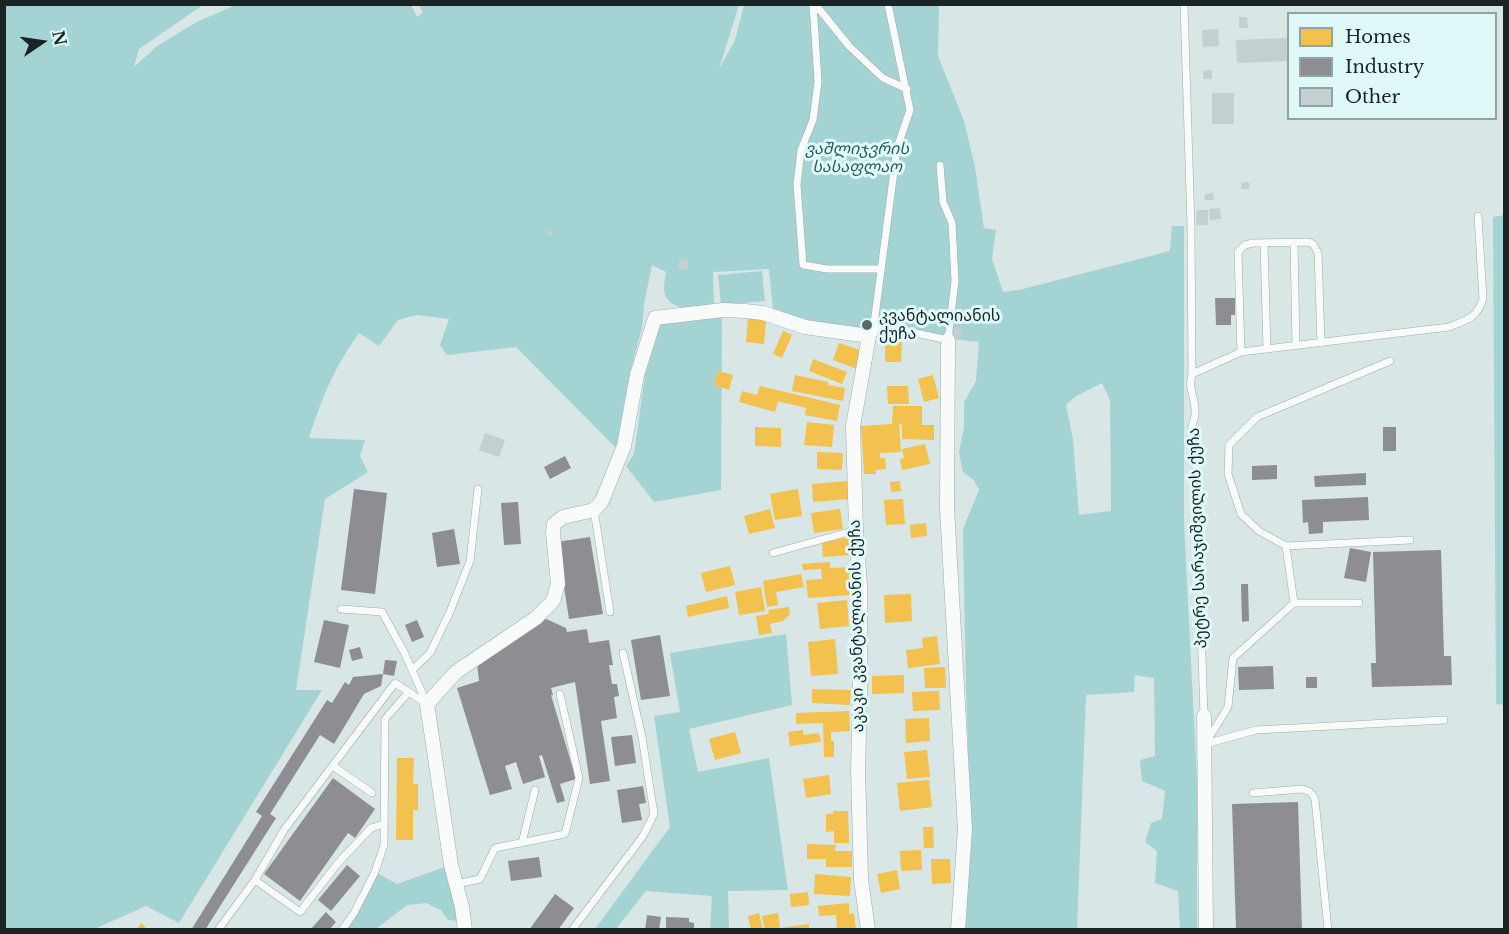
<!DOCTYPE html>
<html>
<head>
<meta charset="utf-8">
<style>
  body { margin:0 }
  #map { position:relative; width:1509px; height:934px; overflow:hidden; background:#d8e6e5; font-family:"Libre Baskerville",serif }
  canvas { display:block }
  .frame { position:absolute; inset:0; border:6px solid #1a2424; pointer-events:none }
  .legend { position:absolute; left:1287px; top:12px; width:210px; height:108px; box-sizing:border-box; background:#dff9f9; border:2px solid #90a4a4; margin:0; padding:8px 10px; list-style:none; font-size:18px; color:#1a2424 }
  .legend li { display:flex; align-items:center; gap:12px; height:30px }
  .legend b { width:30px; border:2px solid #90a4a4 }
  .north { position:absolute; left:12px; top:12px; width:60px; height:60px; -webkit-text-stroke:4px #dff9f9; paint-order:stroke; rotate:77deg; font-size:16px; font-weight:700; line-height:24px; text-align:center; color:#1a2424 }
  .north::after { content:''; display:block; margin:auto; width:21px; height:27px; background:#1a2424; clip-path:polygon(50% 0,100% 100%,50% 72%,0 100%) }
</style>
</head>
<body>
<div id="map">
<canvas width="1509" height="934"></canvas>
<div class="frame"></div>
<ul class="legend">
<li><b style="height:16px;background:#f2c14e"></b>Homes</li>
<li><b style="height:16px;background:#8d8d92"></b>Industry</li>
<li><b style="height:16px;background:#c4cfcf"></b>Other</li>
</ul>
<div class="north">N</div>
</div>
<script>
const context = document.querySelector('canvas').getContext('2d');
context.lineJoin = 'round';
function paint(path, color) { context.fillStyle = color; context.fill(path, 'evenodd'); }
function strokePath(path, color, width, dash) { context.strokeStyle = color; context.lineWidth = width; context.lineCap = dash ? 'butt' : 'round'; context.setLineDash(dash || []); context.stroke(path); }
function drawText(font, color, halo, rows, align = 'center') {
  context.font = font + ' "Libre Baskerville","Noto Sans Georgian",serif'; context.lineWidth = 6; context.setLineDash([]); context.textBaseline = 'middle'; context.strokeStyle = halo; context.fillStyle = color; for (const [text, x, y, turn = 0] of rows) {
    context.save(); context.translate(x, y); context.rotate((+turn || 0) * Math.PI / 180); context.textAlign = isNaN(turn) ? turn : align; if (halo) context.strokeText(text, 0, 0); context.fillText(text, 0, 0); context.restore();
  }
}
paint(new Path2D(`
  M418 4 739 5 719 69 735 40 744 5H939L938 56 964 121 975 167 984 228 996 230 992 259 1003 292 1019 290 1170 251 1172 226H1184V523L1197 780V929H1180L1178 891 1155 883 1157 851 1145 842 1151 823 1162 819 1165 791 1142 781 1140 760 1155 756 1154 678 1135 675 1134 692 1086 695 1077 929H964L971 837 966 688 963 529 979 490 974 480 963 472 959 452 964 428V402L976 381 979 342 813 323 773 309 769 269 713 272 714 306C699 307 672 313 665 295 663 289 665 278 666 272L652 265 644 304 642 328 630 372 616 448 516 347 447 355 440 345 449 319 417 315 398 320 379 346 359 333C334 368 322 397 309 438L365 440 360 456 368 472 325 499 296 690H322L179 923 146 906 94 929 5 930V5H203L139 49 134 67 157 46 197 22 235 5H411L417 17 423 12ZM1102 383 1110 400 1111 511 1079 515 1073 439 1066 405 1076 396Z
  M1504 215V705L1496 704 1493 217Z
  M762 271 765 301 721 305 718 275Z
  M722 314 721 490 654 502 626 466 634 454 645 375 661 323Z
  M786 634 792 705 689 729 698 772 769 758 788 890 728 891 729 930 710 929 712 896 646 891 616 929H595L670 827 654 716 680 712 670 653Z
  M447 866 458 921 448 920 441 910 426 903 407 905 376 929 342 930 375 872 397 884Z`), '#a4d3d3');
paint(new Path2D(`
  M748 318 766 320 764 344 746 342Z
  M783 331 792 335 782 358 773 354Z
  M885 340H902L901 362H885Z
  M839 343 863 351 857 369 833 360Z
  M813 359 847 372 842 384 809 371Z
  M718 371 733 375 729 390 714 385Z
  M795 375 828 382V385L845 388 843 401 792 391Z
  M933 375 939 398 924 402 918 379Z
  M760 386 840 405 837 421 805 415 806 408 778 401 775 412 739 402 742 391 757 395Z
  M887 386H908L909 404H888Z
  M893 406H922V425H934V440L902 439V425L899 424 901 452 880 453V458H885L886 469 875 470 876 474H864L861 426 892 424Z
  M807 422 834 425 832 447 804 445Z
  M755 427 781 428V447L755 446Z
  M925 444 930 464 902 470 900 459 904 458 902 449Z
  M817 452 843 453 842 470 817 469Z
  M848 481 850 499 813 502 812 484Z
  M900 481 901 491 891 492 890 482Z
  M798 489 802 516 775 520 770 494Z
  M903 499 905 524 886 525 884 500Z
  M770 509 775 528 749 534 744 516Z
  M840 509 843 529 814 533 811 513Z
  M926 523 927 536 911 538 910 525Z
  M850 537 852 555 823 557 822 542Z
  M830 562V568L850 567 852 595 808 598 806 580 822 579 821 569 803 570 802 564Z
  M730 566 735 585 706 592 701 573Z
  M801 574 804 587 776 592 778 605 767 607 763 581Z
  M761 587 765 611 739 615 735 592Z
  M911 594 912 621 885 623 884 595Z
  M727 596 729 608 688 617 686 606Z
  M847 600 849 626 820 629 817 603Z
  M789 607 790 614 783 621 770 624 772 633 759 635 756 616 769 614 768 610Z
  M937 636 940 664 908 668 906 650 923 648 922 638Z
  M835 639 838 674 811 676 808 642Z
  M945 667 946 688H925L924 668Z
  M904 675V693L872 694V676Z
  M812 689 851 690 850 705 812 703Z
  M939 691 940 710 913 711 912 692Z
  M849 711 850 731 831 732V741H834V757H824L823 723 796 724V713Z
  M929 718 930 741 906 743 905 719Z
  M803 730V735L819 733 821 742 790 746 788 732Z
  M735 732 741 753 715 760 709 739Z
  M927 750 930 777 907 779 904 752Z
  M397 758H414L413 784H418V810H413V840H396Z
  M829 775 831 794 806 798 803 779Z
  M929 780 932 807 900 811 897 783Z
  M833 811H848L849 843H834V831L826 832V814H833Z
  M923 827H933L934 848H924Z
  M807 844 836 845 835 851H852V867H826V859H807Z
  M921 850 922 870 901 871 900 851Z
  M931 859H950L951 883 932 884Z
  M897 870 900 889 881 893 877 874Z
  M815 874 851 877 850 896 814 894Z
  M808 892 809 905 791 907 790 894Z
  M849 903V914L854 913 856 930H837L836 915 819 916 818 906Z
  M759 913 763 930H751L748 916Z
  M778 913 780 928 809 924V930H765L762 916Z
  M142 923 147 930H135Z`), '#f2c14e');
paint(new Path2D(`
  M1215 298H1235V315H1231V325H1216Z
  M1383 427H1396V451H1383Z
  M565 456 571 468 550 479 544 467Z
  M1277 465V479L1252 480V466Z
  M1366 473V485L1315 487 1314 476Z
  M354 489 387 493 375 594 341 590Z
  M1368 497 1369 520 1323 522V533L1309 534 1308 522 1303 523 1302 500Z
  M518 502 521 544 504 545 501 503Z
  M454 529 460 564 437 567 432 533Z
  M590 537 603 614 569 619 557 542Z
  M1350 548 1371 552 1366 582 1344 578Z
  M1441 550 1444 656H1451L1452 685 1372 687 1371 663H1376L1373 552Z
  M1241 584H1248L1249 621 1242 622Z
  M544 618 566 628 567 632 587 629 589 643 609 640 613 665H609L612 684H617L619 696 614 697 617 718 601 721 610 781 590 784 575 682 551 688 553 695H551L576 779 560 784 565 801 557 803 542 755 539 756 545 777 523 784 516 762 505 766 512 789 490 795 457 688 479 681 477 664Z
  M324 620 349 625 340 668 314 662Z
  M417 620 424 637 412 642 405 625Z
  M660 635 670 696 641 700 631 640Z
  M360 647 363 658 352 661 349 650Z
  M385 660 397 661 394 676 383 674Z
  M1273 666 1274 689 1239 690 1238 667Z
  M383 674 381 686 364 694 334 744 320 735 270 814 276 818 205 930H191L262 816 256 812 327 700 332 703 345 682 349 685 353 677Z
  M1306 677H1317V688H1306Z
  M632 735 636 763 615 766 611 737Z
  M333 778 375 809 355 838 348 833 300 901 264 874Z
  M643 786 646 803 639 804 642 820 622 823 617 790Z
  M1298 802 1302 930H1236L1232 804Z
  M539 857 542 877 511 881 508 861Z
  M347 865 360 876 331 911 318 900Z
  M555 894 574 908 558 930H529Z
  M326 912 336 922 329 930H310Z
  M647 915 661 917 659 930H645Z
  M666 917 689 918V922L694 923V930H666Z`), '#8d8d92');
paint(new Path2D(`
  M1239 17H1247L1248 28H1239Z
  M1218 29 1219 46 1203 47 1202 30Z
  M1288 38V61L1237 63 1236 40Z
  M1212 70V79H1203V71Z
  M1212 93H1234V124H1212Z
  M1249 182V189H1241V183Z
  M1213 193 1214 200H1205V194Z
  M1220 208 1221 219 1210 220 1209 209Z
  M1197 210H1208V225H1196Z
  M546 230H552V236L546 235Z
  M679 259H688V270L678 269Z
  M954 327H962L961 339 953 338Z
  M485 433 505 440 499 457 479 450Z`), '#c4cfcf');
const lane = new Path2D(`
  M813 4 818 82 813 120 801 150 797 185 803 265 827 269H880
  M815 4 849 46 883 78 907 89
  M888 4 910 110 897 148 874 324 948 340 955 281 952 223 943 202 940 165
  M1184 4 1191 226 1192 374C1188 388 1194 395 1195 408 1197 424 1187 422 1195 442L1204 716
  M1294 242 1296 346
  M1264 243 1267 349
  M1241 352 1238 252 1245 245 1253 243 1309 242 1314 245 1318 253 1321 343
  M1192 374 1241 352 1449 327C1467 320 1477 318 1483 299L1478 216
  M594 510 610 612
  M1286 546 1259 531 1241 514 1228 474 1229 445 1257 417 1390 361
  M773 553 856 530
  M1294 603H1359
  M341 609 382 612 404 652 427 704
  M412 670 430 653 449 614 470 561 478 489
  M1207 741 1228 707 1233 658 1294 603 1286 546 1410 540
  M1205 744 1256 730 1444 720
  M333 766 372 793
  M1253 793 1302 789C1309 790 1312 793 1315 799L1328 930
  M522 843 535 790
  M255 880 300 912 338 863 371 828 384 824
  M456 884 480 879 495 848 565 834 579 778 560 694
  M218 930 255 880 284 830 395 683 427 704
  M342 930 354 913 375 872 384 845 385 719 408 693
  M572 930 643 836 654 814 642 737 623 653`);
const street = new Path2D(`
  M948 340 947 508 965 829 958 930
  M1204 716 1206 930
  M465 930 462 907 451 865 427 704 456 672 536 618 553 601 558 584 553 533 554 524 563 517 594 510 602 501 624 446 637 375 655 318 723 310 745 311 763 313 805 327 869 336
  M868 930 861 879 858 770 860 693V587L856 530 853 426 869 336 874 324`);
strokePath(lane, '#9fabaa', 8);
strokePath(street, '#9fabaa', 15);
strokePath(lane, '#f9fbfb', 7);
strokePath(street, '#f9fbfb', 14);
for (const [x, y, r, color] of [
  [867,325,6,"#5c6868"]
]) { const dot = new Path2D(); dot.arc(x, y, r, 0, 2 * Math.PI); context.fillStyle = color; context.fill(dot); strokePath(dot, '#dff9f9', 2); }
drawText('italic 16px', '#2c5b5c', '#dff9f9', [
  ["ვაშლიჯვრის",857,149],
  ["სასაფლაო",857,167]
]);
drawText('16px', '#1a2424', '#dff9f9', [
  ["კვანტალიანის",879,316],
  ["ქუჩა",879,334]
], 'left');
drawText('16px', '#1a2424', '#dff9f9', [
  ["პეტრე სარაჯიშვილის ქუჩა",1198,538,-92],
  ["აკაკი კვანტალიანის ქუჩა",857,626,-91]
]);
</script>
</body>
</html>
